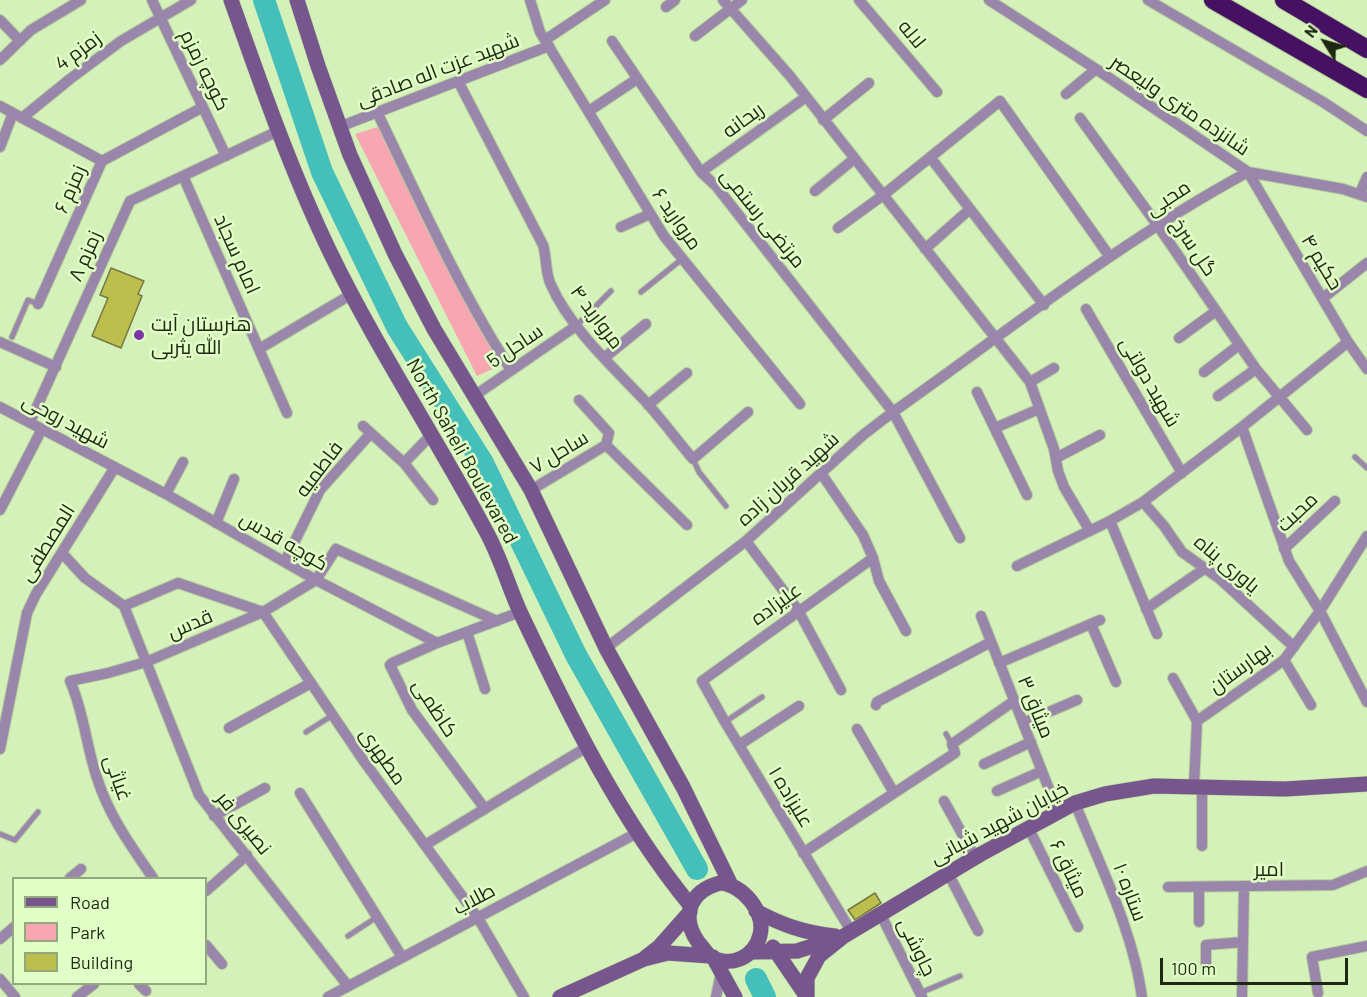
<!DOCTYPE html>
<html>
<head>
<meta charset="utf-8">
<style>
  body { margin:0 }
  #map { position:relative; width:1367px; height:997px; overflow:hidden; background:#d4f1b9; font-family:Barlow,sans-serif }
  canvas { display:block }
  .legend { position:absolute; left:12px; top:877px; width:195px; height:108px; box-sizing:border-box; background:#e1fec6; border:2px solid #93a87e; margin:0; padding:8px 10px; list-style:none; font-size:18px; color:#1d2712 }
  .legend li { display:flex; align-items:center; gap:12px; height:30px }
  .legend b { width:30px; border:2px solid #93a87e }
  .north { position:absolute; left:1295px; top:12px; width:60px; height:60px; -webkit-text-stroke:4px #e1fec6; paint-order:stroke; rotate:307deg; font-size:16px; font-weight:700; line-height:24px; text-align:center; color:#1d2712 }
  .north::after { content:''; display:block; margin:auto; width:21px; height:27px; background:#1d2712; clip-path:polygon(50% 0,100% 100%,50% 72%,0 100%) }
  .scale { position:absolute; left:1160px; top:958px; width:188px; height:27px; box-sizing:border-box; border:3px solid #1d2712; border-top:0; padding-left:8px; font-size:18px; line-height:21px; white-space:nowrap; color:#1d2712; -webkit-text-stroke:4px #e1fec6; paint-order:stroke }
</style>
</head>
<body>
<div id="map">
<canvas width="1367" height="997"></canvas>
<ul class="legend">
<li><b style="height:8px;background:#76568d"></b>Road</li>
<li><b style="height:16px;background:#f7a6b2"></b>Park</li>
<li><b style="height:16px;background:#bcbe4e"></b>Building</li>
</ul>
<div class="north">N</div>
<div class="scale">100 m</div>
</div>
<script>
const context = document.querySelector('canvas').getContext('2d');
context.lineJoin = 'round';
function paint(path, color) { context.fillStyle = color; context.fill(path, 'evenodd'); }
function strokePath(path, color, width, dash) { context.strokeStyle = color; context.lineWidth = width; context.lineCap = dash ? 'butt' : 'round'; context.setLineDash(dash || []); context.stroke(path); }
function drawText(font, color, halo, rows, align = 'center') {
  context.font = font + ' Barlow,Cairo,sans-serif'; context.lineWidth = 5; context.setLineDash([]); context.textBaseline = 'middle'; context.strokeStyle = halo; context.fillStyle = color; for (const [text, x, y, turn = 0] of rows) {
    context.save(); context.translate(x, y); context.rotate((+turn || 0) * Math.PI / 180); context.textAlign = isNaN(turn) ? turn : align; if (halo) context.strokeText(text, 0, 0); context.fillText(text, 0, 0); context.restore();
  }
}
paint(new Path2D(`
  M378 127 501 365 477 376 355 134Z`), '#f7a6b2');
strokePath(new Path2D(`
  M264 0 322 172 397 327 483 463 576 655 697 869
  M756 979 765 997`), '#44bfb9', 22);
const building = new Path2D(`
  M111 268 144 281 138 294 142 296 121 348 92 336 108 298 100 295Z
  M875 893 881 903 855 920 848 910Z`);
paint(building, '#bcbe4e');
strokePath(building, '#77783e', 1.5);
const lane = new Path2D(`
  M641 292 682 259
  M576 326 611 291
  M12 337 28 300 38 304
  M1355 457 1367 468
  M693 459 699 472 726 506
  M725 722 762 697
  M306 732 333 715
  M946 734 952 744
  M0 834 15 840 38 812
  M348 936 377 917
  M920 993 960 976`);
const street = new Path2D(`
  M152 0 226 156
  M530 0 540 32 664 236 800 404
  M723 0 790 76 1030 382 1054 449 1058 471 1064 487 1090 531
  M859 0 937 92
  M989 0 1096 69 1248 172 1343 189 1367 197
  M1148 0 1323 102 1367 131
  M666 7 675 0
  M0 20 20 41
  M695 36 742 0
  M545 40 605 0
  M612 41 701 172 716 186 893 412 960 538
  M0 60 31 30 81 0
  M458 81 543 245C547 258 545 273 551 285 570 328 614 368 646 402 662 420 677 440 693 459L748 412
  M1066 94 1096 69
  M0 106 102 161
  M589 111 637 79
  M377 112C419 199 459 289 511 370
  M22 118 70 79 121 41 191 0
  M1080 118 1158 226 1256 369 1307 430
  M823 120 869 83
  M339 127 549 46
  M0 147 13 113
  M930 157 1044 305
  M701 172 806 97
  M1248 172 1348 342 1367 369
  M183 176 287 413
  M815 191 854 159
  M1360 193 1367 177
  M621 227 650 214
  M838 228 882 196 1000 101 1110 257
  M925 249 970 209
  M1323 298 1367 263
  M38 304 102 161 203 107
  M1086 309 1182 473
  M1179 338 1216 311
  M0 342 56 367
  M259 349 352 294
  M604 358 646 324
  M1204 372 1239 345
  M1030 382 1054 368
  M977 392 1027 495
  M474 396 576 326
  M1218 396 1256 369
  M579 400 609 433 606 445 687 525
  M648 405 687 373
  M0 407 166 494 316 580 437 643
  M30 422 130 201 278 131
  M363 426 404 463 431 435
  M1242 427 1289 561 1320 611 1367 702
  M995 428 1039 409
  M1056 458 1100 435
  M404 463 433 500
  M821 473 863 535 873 558 879 581 906 631
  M531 490 606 445
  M166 494 183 462
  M1143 502 1164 526 1182 552 1220 579 1294 647
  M0 510 42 429
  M1110 521 1157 634
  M216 523 234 479
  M746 541 798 610 841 690
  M1284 549 1335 501
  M62 553 85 578 124 606 199 795 348 986
  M285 561 320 490 371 433
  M1017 566 1110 521 1143 502 1242 427 1348 342
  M124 606 178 583 263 612 363 760 478 918 524 997
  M1146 609 1204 569
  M981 616 1058 812
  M1091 624 1116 682
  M467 632 485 689
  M606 648 746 541 863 435 893 412C1009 330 1122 240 1248 172
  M1284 660 1311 705
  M999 663 1100 620
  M1173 678 1197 721 1194 786
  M876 705 877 702 991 642
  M1197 721 1284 660 1320 611 1367 536
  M1023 723 1077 700
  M229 728 311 683
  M857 729 894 793
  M739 745 799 706
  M0 749 27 613 36 594 115 467
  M984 764 1031 742
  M1202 786V846
  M997 791 1042 771
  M300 793 402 957
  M944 801 975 857
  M1075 803C1100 866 1133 930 1142 997
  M485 809 412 710 390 665 392 663 437 643 520 612
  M214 816 265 788
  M1028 827 1078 927
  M425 845 587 747
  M803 853 955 753 952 744 1014 701
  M948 873 978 931
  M70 878 81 869
  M153 878C131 846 109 816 97 778 86 746 84 712 70 681L108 673 146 662 263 612 316 580 336 549 497 621
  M1168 887 1333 885 1367 871
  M206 891 247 855
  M880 913 922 997
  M1199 922V887
  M851 931 725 722 702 681 873 558
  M0 939 14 927
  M206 945 222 964
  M1206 965V945L1243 942
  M0 979 15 997
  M139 984 146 991
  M1318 993 1312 957 1367 946
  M77 997 94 984
  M328 997 637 833
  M716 997 721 973
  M1242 997 1244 887`);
const secondary = new Path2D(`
  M231 0C261 85 291 171 330 252 377 349 437 439 487 533 501 559 509 588 521 614 569 715 619 818 690 905
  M297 0 318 66 350 155 395 254 434 329 531 490 606 648 683 787 730 883
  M720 883C742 884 766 912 760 935 755 957 730 969 710 956 706 953 702 946 698 942 680 916 690 891 720 883Z
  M756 911C782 925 805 933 835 936
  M773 947 807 997
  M753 952 797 951 832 940
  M646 957 659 947 690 912
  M713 957 735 997
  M560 997 644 959 668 953 710 956
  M807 997V978L819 956 844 936 981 854 1075 803 1105 794 1154 786 1285 789 1367 784`);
const highway = new Path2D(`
  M1213 0 1367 89
  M1284 0 1367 49`);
strokePath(lane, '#b3cd9b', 7);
strokePath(street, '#b3cd9b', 12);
strokePath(secondary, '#b3cd9b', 16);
strokePath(highway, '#b3cd9b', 20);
strokePath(lane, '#9a85ab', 5);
strokePath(street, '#9a85ab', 10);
strokePath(secondary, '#76568d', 15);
strokePath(highway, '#461162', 18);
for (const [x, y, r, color] of [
  [139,335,6,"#7c34a6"]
]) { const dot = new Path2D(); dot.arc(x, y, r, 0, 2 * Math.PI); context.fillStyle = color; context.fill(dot); strokePath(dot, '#e1fec6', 2); }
drawText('20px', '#1d2712', '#e1fec6', [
  ["لاله",912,34,50],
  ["زمزم 4",78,51,-37],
  ["کوچه زمزم",205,70,64],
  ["شهید عزت اله صادقی",438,70,-21],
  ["شانزده متری ولیعصر",1180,105,34],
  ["ریحانه",743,120,-36],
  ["زمزم ۶",70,189,-66],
  ["محبی",1168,198,-33],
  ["مرتضی رستمی",763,218,51],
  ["مروارید ۶",677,219,55],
  ["گل سرخ",1194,247,56],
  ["امام سجاد",237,254,66],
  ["زمزم ۸",85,256,-66],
  ["حکیم ۴",1322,262,59],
  ["مروارید ۴",597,317,53],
  ["ساحل 5",515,346,-34],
  ["شهید دولتی",1150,382,60],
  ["شهید روحی",66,421,28],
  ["North Saheli Boulevared",462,451,61],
  ["ساحل ۷",559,452,-31],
  ["فاطمیه",319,469,-53],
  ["شهید قربان زاده",788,479,-42],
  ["محبت",1297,512,-43],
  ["کوچه قدس",284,541,30],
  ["المصطفی",47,543,-58],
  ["یاوری پناه",1227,564,40],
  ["علیزاده",776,604,-36],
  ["قدس",190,624,-23],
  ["بهارستان",1240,668,-36],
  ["میثاق ۳",1036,707,68],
  ["کاظمی",435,708,57],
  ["مطهری",383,756,55],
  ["غیاثی",118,778,71],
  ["علیزاده ۱",791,797,59],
  ["نصیری فر",244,823,51],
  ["خیابان شهید شبانی",999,823,-28],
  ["میثاق ۶",1069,869,64],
  ["امیر",1269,869],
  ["ستاره ۱۰",1130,892,69],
  ["طلاب",474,899,-28],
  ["چاوشی",917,947,64]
]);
drawText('20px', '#1d2712', '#e1fec6', [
  ["هنرستان آیت",151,324],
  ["الله یثربی",151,347]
], 'left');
</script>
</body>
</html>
